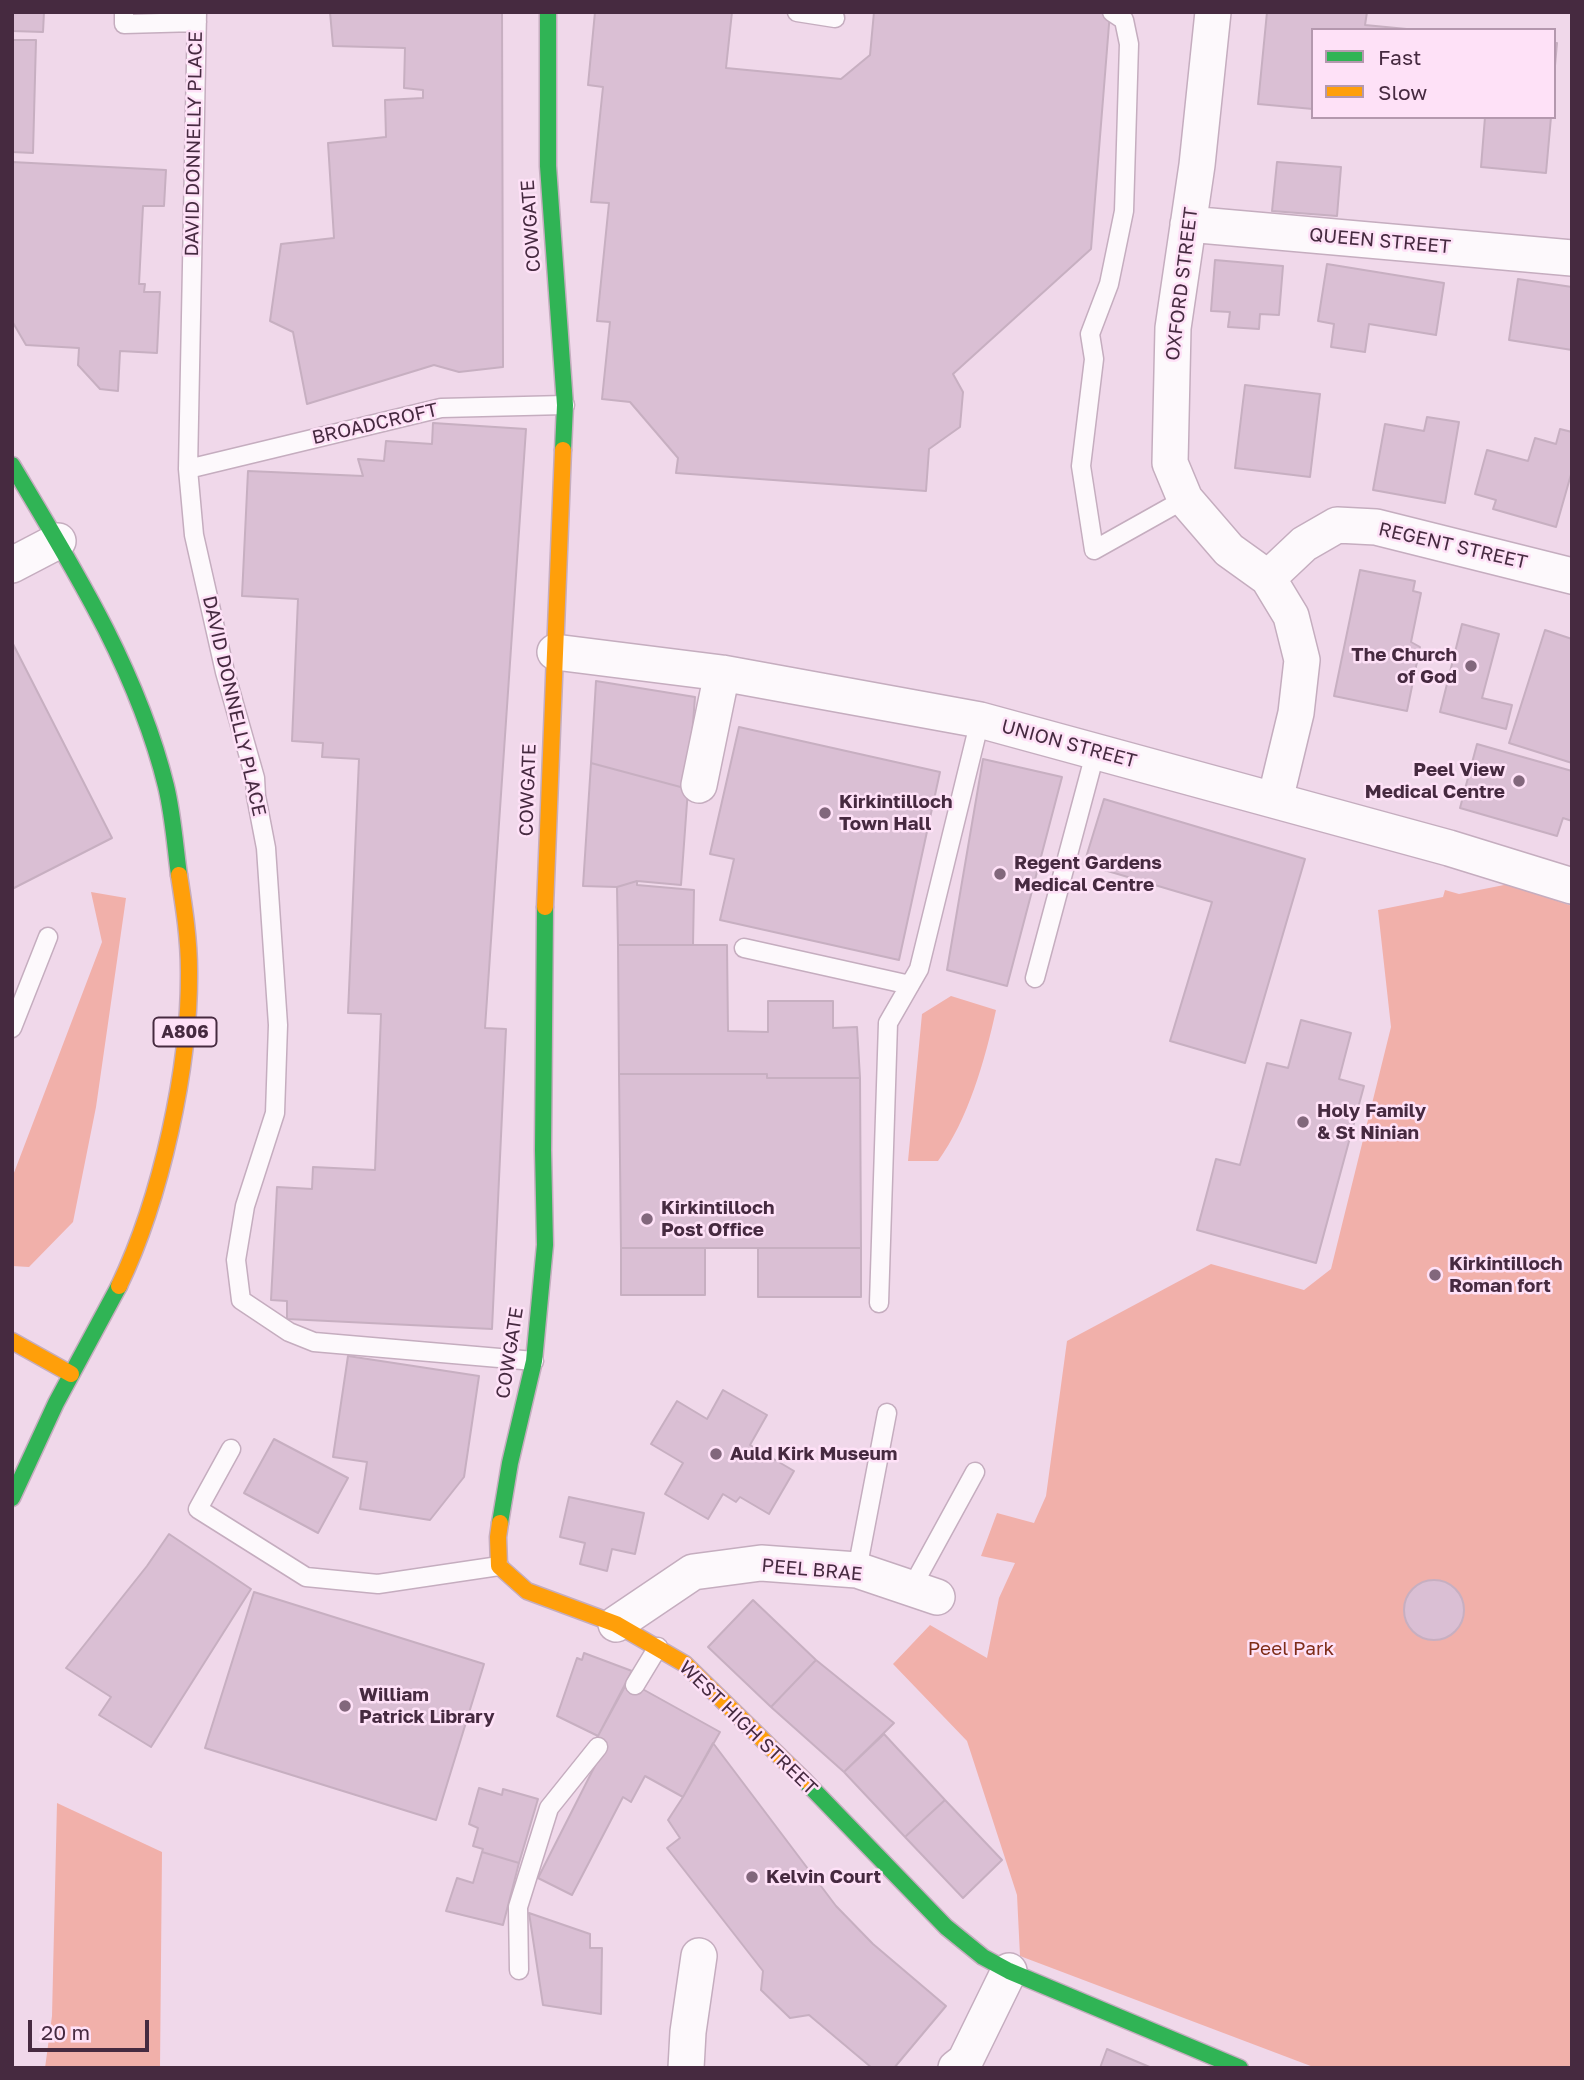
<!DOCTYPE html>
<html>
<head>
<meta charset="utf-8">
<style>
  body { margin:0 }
  #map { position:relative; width:1584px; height:2080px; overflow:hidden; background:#f0d8ea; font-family:"Golos Text",sans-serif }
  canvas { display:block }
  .frame { position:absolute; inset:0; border:14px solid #462a40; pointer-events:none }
  .legend { position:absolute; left:1311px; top:28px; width:245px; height:91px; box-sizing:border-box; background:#fee1f7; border:2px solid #b498ae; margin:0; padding:9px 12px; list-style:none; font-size:21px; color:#462a40 }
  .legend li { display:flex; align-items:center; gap:14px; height:35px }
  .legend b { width:35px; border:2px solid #b498ae }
  .scale { position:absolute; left:28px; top:2020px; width:121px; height:32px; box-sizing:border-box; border:4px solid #462a40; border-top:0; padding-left:9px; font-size:21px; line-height:24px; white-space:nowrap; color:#462a40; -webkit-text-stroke:5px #fee1f7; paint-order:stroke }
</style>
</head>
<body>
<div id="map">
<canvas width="1584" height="2080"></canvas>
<div class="frame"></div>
<ul class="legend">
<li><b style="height:9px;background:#30b455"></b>Fast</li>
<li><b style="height:9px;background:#ff9f0a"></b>Slow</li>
</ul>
<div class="scale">20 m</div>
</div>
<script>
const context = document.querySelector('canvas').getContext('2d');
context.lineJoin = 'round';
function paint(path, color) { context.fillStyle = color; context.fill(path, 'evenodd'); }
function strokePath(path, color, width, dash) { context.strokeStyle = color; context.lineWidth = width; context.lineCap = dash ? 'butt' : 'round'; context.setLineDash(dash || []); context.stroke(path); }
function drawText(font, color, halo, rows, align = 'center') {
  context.font = font + ' "Golos Text",sans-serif'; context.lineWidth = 5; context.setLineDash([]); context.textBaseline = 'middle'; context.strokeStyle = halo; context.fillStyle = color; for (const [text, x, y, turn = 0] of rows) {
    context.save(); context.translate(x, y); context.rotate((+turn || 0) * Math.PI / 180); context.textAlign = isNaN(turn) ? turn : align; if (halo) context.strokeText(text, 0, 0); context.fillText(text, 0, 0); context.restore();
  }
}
paint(new Path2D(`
  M1509 884 1572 906V2068H1316L1020 1956 1017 1895 967 1741 893 1664 930 1625 987 1658 999 1598 1015 1563 981 1556 997 1513 1034 1523 1046 1496 1067 1341 1211 1264 1304 1290 1331 1269 1391 1027 1378 910 1443 897 1445 890 1459 894Z
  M91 892 126 898 96 1107 73 1222 29 1267 12 1266V1178L102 942Z
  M951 996 996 1010C985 1060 968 1120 938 1161H908L922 1014Z
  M57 1803 162 1852 160 2068H45L52 2016Z`), '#f1b0aa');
const building = new Path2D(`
  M12 12H44L43 32 12 31Z
  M330 12H502L503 367 459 372 434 365 307 404 293 332 270 321 281 244 334 238 328 143 386 137 385 100 423 98V90L404 88 405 48 333 46Z
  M595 12H732L726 68 841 79 870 55 874 12H1110L1091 249 953 374 963 392 960 427 929 449 926 491 676 473 678 458 630 402 602 399 610 322 597 321 609 203 591 202 603 87 588 85Z
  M1267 12H1367L1365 25 1417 30H1313V109L1258 104Z
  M12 40H36L33 153 12 152Z
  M1554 43H1557L1554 77Z
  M1485 117H1551L1546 173 1481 167Z
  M12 162 166 170 164 206H143L139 284H145L144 292H160L157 353 120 351 118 391 100 389 78 365 79 348 26 345 12 321Z
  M1277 162 1341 167 1337 216 1272 211Z
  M1215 260 1283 266 1279 315 1260 314 1259 329 1228 327 1230 312 1211 311Z
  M1327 264 1444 283 1436 335 1369 324 1365 352 1331 347 1334 324 1318 321Z
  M1518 279 1572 287V350L1509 340Z
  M1245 385 1320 394 1310 477 1235 468Z
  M1427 417 1459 422 1445 503 1373 490 1385 424 1424 431Z
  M433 423 526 429 485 1028 506 1029 492 1329 287 1319V1301L271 1300 277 1187 312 1189 313 1167 375 1170 381 1014 348 1013 359 759 322 757 323 743 292 741 298 599 242 596 248 471 363 476 358 459 384 461 386 441 432 444Z
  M1560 429 1572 432V471L1556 527 1493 509 1496 500 1475 494 1487 450 1528 461 1535 438 1556 444Z
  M1360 570 1415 581 1413 591 1421 593 1411 642 1420 647 1407 711 1334 696Z
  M1462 624 1499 634 1482 698 1512 705 1506 729 1440 712Z
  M1545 630 1572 639V763L1509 743Z
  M12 642 112 838 12 889Z
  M596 681 695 697 688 789 591 763Z
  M739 727 940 772 899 960 720 920 734 859 710 854Z
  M1477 744 1572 771V821L1563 818 1557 836 1460 808Z
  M983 759 1062 777 1007 986 947 970Z
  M591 763 688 789 681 885 637 881 617 887 583 886Z
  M1104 799 1305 859 1245 1063 1170 1041 1212 902 1084 864Z
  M637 881V885L694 890 693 945H618L617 887Z
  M618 945H727L728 1031 768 1032V1001H833V1028L857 1027 860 1078H767V1074H619Z
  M1301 1020 1351 1033 1339 1079 1364 1086 1316 1263 1197 1230 1216 1159 1240 1165 1267 1063 1288 1068Z
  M619 1074H767V1078H860L861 1248H621Z
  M621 1248H705V1295H621Z
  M758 1248H861V1297H758Z
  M348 1356 479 1376 464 1477 430 1520 360 1509 367 1462 333 1457Z
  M723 1390 767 1415 750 1445 794 1471 769 1514 740 1497 736 1502 723 1494 708 1519 665 1494 683 1463 651 1444 677 1401 707 1419Z
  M274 1439 348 1478 318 1533 244 1493Z
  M569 1497 644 1513 635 1554 612 1549 607 1571 580 1564 585 1543 560 1537Z
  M169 1534 251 1589 151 1747 99 1715 111 1697 66 1668 147 1566Z
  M1404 1610a30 30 0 1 1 60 0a30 30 0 1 1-60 0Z
  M254 1592 484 1664 436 1820 205 1748Z
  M753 1600 816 1660 771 1707 708 1647Z
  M584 1653 632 1671 598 1736 557 1716 577 1658 582 1660Z
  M816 1660 894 1723 844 1772 771 1707Z
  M628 1681 720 1732 683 1797 645 1776 631 1802 623 1797 572 1895 538 1878 603 1750 593 1745Z
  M884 1734 945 1800 905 1837 844 1772Z
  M713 1743 836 1906 873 1944 946 2006 894 2068H872L809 2015 790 2018 761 1990 763 1971 667 1848 680 1838 668 1820 683 1797Z
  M479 1788 502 1795 503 1789 538 1799 519 1863 482 1852 483 1849 473 1846 478 1828 469 1824Z
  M945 1800 1002 1860 963 1898 905 1837Z
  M482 1852 519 1863 503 1925 446 1911 457 1878 473 1883Z
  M529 1913 590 1934V1948H602L601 2014 543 2005Z
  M1107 2049 1152 2068H1100Z`);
paint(building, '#dabfd4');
strokePath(building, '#c7afc1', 2);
const lane = new Path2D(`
  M124 12V24L197 22
  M197 12 188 469 194 535 225 672 255 778 256 796 266 848 278 1025 275 1113 245 1206 236 1260 241 1300 289 1332 314 1342 534 1361
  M797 12 835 18
  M1112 12 1124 20 1129 44 1124 211 1109 284 1090 334 1094 359 1081 466 1094 550 1185 499
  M188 469 441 408 565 405
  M744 948 910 985
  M1035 978 1096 750
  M12 1028 48 937
  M879 1303 888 1023 919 969 980 720
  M231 1449 198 1509 306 1577 378 1584 499 1566
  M857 1570 887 1413
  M912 1587 975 1472
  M635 1685 658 1647
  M519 1970 518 1907 549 1808 598 1747`);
const street = new Path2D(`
  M1213 12 1197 165 1173 328 1170 463 1185 499 1229 550 1268 578 1291 616 1302 660 1296 713 1275 800
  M1188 224 1572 258
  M12 565 58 541
  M1268 578 1304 544 1337 525 1376 527 1572 576
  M555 652 722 673 980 720 1449 848 1572 886
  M699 785 722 673
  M616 1624 693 1572 761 1563 857 1570 937 1597
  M686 2068 688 2032 699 1956
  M956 2068 965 2061 1009 1971`);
const fast = new Path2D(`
  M548 12V166L565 405 563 450
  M12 465C73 567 137 669 166 786 173 815 175 845 179 875
  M12 1498 56 1403 119 1286
  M500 1523 510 1463 534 1361 545 1245 543 1150 545 907
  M804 1780 946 1927 983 1957 1009 1971 1240 2068`);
const slow = new Path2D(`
  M545 907 563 450
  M119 1286C161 1198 190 1068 189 971 189 938 184 907 179 875
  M12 1341 71 1374
  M500 1523 498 1537 499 1566 527 1591 616 1624 685 1664 804 1780`);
strokePath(lane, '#c5adbf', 21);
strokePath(street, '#c5adbf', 38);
strokePath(fast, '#c5adbf', 19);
strokePath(slow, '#c5adbf', 19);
strokePath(lane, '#fdf9fc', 18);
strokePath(street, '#fdf9fc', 35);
strokePath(fast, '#30b455', 16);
strokePath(slow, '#ff9f0a', 16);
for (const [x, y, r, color] of [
  [1471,666,7,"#82677c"],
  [1519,781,7,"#82677c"],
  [825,813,7,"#82677c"],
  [1000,874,7,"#82677c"],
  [1303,1122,7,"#82677c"],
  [647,1219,7,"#82677c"],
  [1435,1275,7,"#82677c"],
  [716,1454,7,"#82677c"],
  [345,1706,7,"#82677c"],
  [752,1877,7,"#82677c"]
]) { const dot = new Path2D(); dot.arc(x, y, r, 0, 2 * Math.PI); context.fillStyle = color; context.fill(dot); strokePath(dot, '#fee1f7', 2.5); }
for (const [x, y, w] of [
  [185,1032,63]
]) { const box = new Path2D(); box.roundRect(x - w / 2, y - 14.5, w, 29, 5); context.fillStyle = '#fee1f7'; context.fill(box); strokePath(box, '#462a40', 2); }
drawText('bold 18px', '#462a40', null, [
  ["A806",185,1032]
]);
drawText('19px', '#462a40', '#fee1f7', [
  ["DAVID DONNELLY PLACE",194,144,-89],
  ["COWGATE",531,226,-94],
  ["QUEEN STREET",1380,241,5],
  ["OXFORD STREET",1182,284,-83],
  ["BROADCROFT",375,424,-13],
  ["REGENT STREET",1453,546,13],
  ["DAVID DONNELLY PLACE",234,706,77],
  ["UNION STREET",1069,744,15],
  ["COWGATE",528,790,-88],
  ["COWGATE",510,1353,-81],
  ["PEEL BRAE",812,1570,5],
  ["WEST HIGH STREET",748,1728,44]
]);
drawText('bold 19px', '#462a40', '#fee1f7', [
  ["The Church",1457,655,"right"],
  ["of God",1457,677,"right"],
  ["Peel View",1505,770,"right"],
  ["Medical Centre",1505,792,"right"],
  ["Kirkintilloch",839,802],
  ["Town Hall",839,824],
  ["Regent Gardens",1014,863],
  ["Medical Centre",1014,885],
  ["Holy Family",1317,1111],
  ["& St Ninian",1317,1133],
  ["Kirkintilloch",661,1208],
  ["Post Office",661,1230],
  ["Kirkintilloch",1449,1264],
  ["Roman fort",1449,1286],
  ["Auld Kirk Museum",730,1454],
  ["William",359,1695],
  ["Patrick Library",359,1717],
  ["Kelvin Court",766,1877]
], 'left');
drawText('19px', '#7e2c18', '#fee1f7', [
  ["Peel Park",1291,1649]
]);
</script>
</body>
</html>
